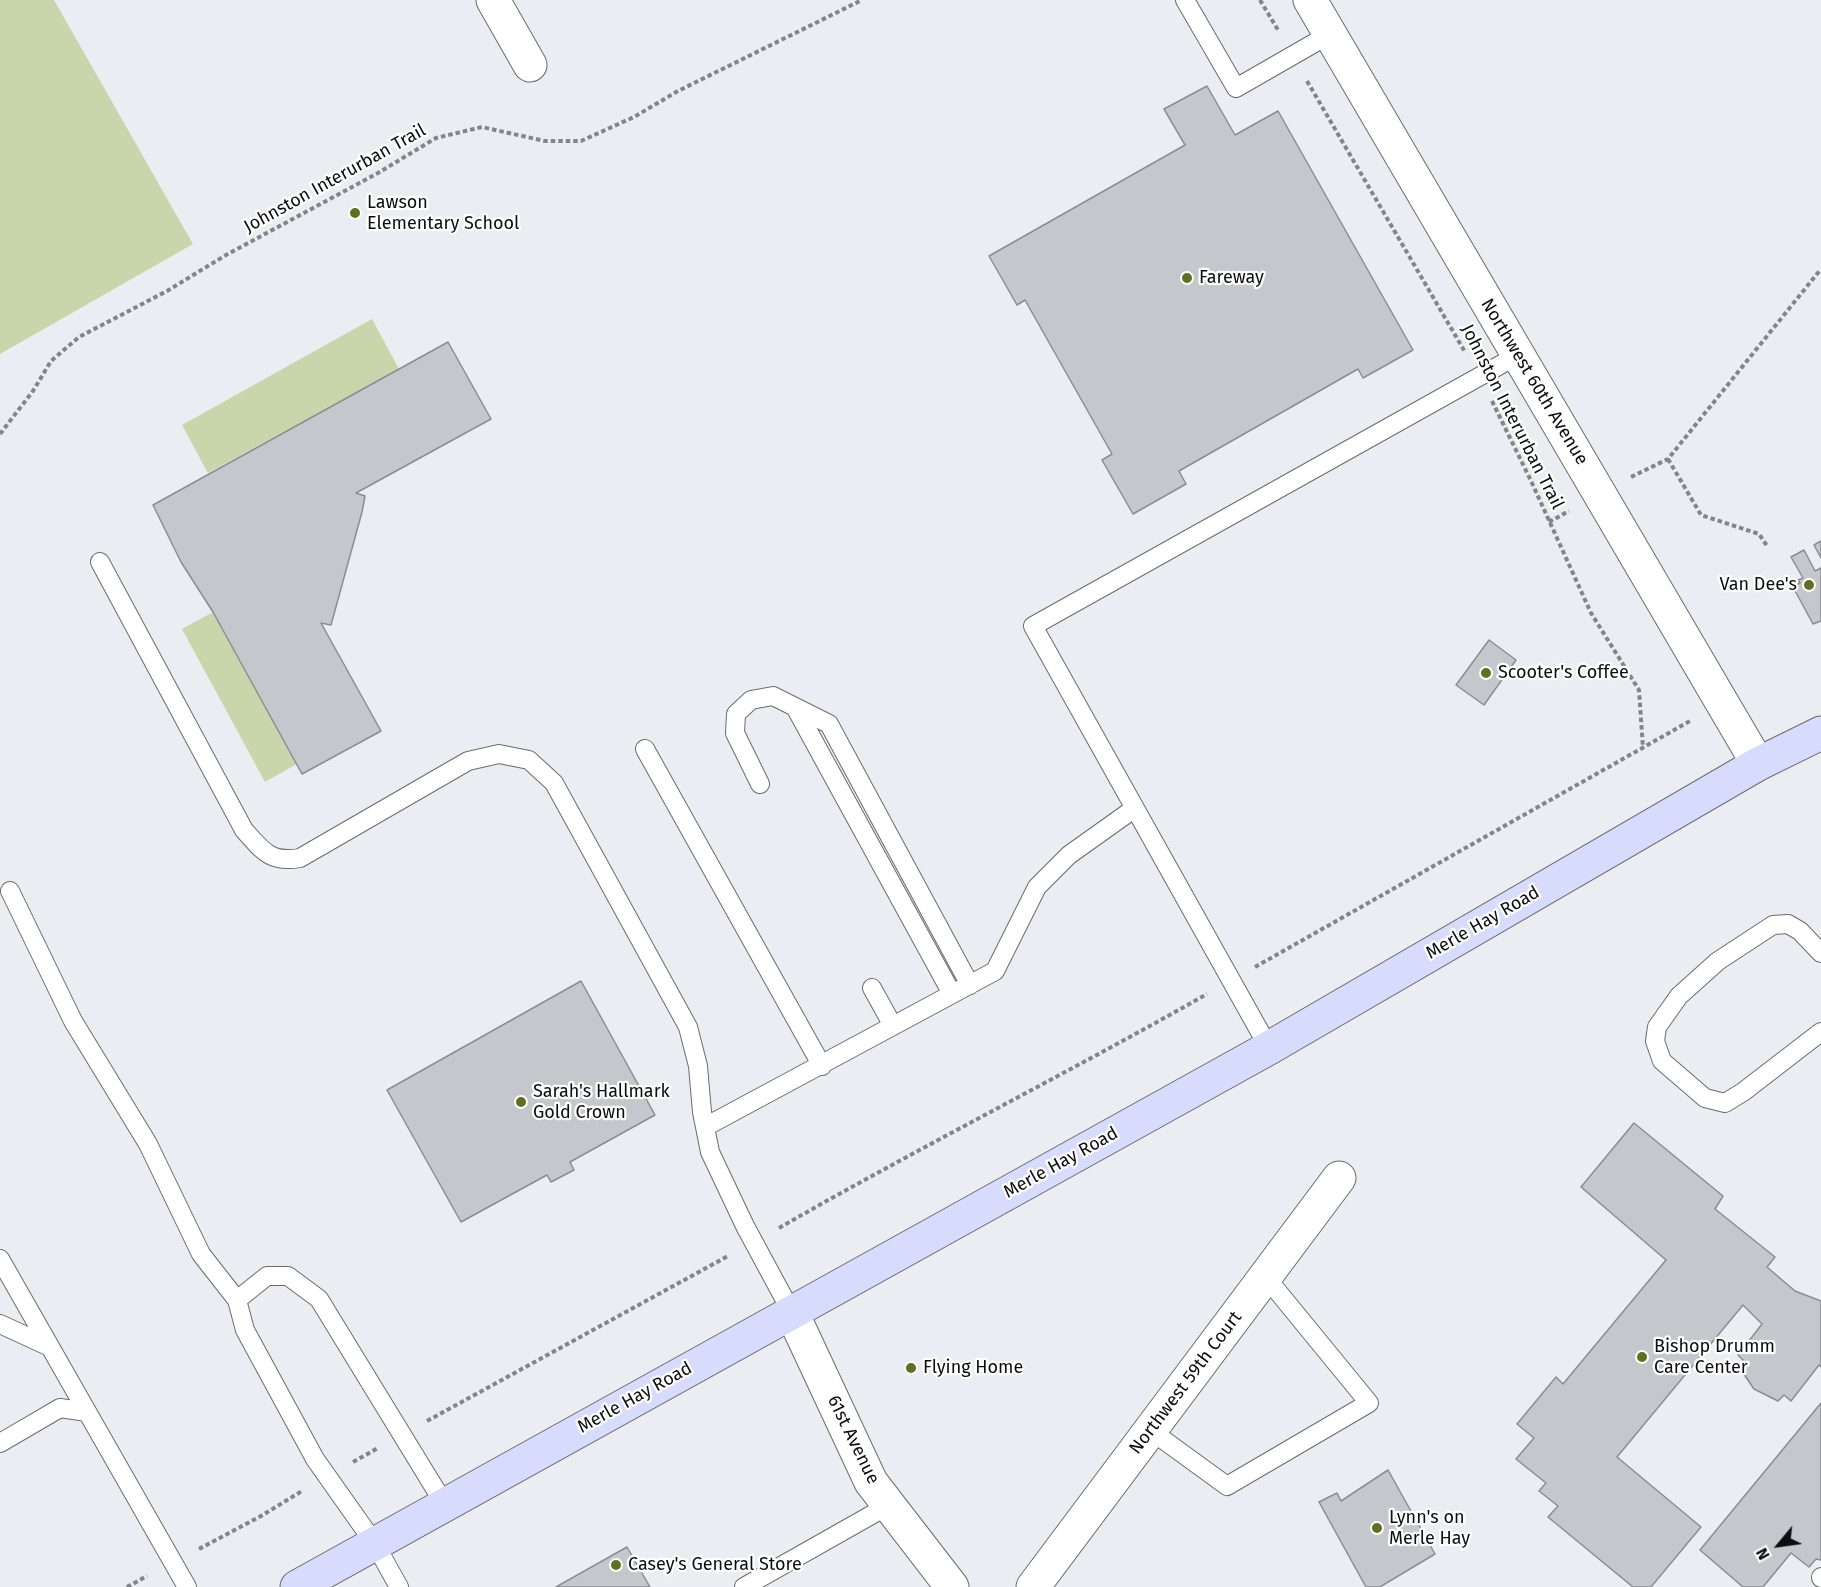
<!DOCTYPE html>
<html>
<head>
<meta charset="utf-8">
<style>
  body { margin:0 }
  #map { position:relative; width:1821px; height:1587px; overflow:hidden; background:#ecedf2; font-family:"Fira Sans",sans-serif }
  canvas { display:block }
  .north { position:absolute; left:1749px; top:1515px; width:60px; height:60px; -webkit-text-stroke:4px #fff; paint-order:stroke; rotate:241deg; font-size:16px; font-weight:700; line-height:24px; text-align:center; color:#0c0d0e }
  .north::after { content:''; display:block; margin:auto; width:21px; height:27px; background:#0c0d0e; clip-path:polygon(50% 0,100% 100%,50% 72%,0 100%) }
</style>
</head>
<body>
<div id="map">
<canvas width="1821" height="1587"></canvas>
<div class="north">N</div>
</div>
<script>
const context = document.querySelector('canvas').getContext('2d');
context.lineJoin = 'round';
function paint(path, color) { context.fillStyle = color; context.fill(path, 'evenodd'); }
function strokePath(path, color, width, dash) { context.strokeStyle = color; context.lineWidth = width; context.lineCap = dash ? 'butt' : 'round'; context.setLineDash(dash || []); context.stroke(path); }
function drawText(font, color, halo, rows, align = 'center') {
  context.font = font + ' "Fira Sans",sans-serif'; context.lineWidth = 4.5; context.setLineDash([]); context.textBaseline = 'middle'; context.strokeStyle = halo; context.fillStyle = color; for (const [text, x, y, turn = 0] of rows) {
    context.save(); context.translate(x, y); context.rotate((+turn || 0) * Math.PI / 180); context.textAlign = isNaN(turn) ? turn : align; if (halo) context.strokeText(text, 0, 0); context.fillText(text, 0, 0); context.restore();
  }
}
paint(new Path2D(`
  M0 0H54L193 244 0 354Z
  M372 319 399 369 208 473 182 425Z
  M213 612 297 764 265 782 182 629Z`), '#c9d6ac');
const building = new Path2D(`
  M1207 86 1235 135 1278 111 1413 350 1363 378 1358 369 1179 471 1186 484 1133 514 1102 460 1112 454 1025 300 1017 305 989 256 1185 145 1164 109Z
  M448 342 491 419 356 493 365 496 362 512 331 625 321 623 381 731 302 774 213 612 181 562 153 505Z
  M1821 541V558L1814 545Z
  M1804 550 1815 571 1821 568V621L1813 624 1793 587 1800 583 1798 580 1803 578 1791 557Z
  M1489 640 1516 660 1484 705 1456 685Z
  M581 981 655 1115 570 1162 574 1170 551 1182 547 1175 461 1222 387 1090Z
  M1634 1123 1723 1196 1715 1209 1775 1257 1767 1267 1795 1291 1821 1301V1367L1819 1365 1791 1401 1784 1395 1778 1401 1754 1389 1739 1367 1743 1360 1738 1355 1762 1324 1743 1305 1617 1457 1701 1527 1651 1587H1633L1548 1517 1558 1506 1539 1491 1546 1483 1516 1459 1534 1438 1517 1424 1556 1377 1563 1384 1666 1260 1581 1187Z
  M1821 1403V1560L1816 1559 1809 1567 1791 1553 1763 1587H1743L1700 1550Z
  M1388 1470 1435 1554 1380 1587H1366L1319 1502 1337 1493 1341 1501Z
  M627 1547 650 1587H556Z`);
paint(building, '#c6c7cc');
strokePath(building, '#8c8d91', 1.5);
const lane = new Path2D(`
  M1185 0 1236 88 1330 34
  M100 562 244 830C263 851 270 863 300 858L468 761 499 754 529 760 554 783 688 1027 698 1066 702 1112 710 1152 745 1226 792 1313
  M795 707 952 994
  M645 749 822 1066
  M760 784 735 733 736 714 751 700 773 696 829 724 970 985
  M10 891 73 1021 148 1144 201 1254 237 1300
  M1821 953 1800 931 1788 924 1773 925 1718 961 1679 996 1657 1027 1655 1041 1662 1061 1705 1098 1725 1103 1743 1092 1821 1032
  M872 988 893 1026
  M1269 1048 1033 626 1518 355
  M705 1127 995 971 1037 887 1069 855 1135 808
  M0 1259 187 1587
  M0 1324 50 1347
  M1150 1430 1227 1486 1369 1403 1265 1276
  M0 1443 60 1408 87 1412
  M1821 1577V1578
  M399 1587 375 1544 315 1459 245 1330 237 1300 267 1276H288L319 1299 445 1505
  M744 1587 889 1505`);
const street = new Path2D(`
  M493 0 530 65
  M1310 0 1758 764
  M792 1313 871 1482 952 1587
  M1033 1587 1339 1178`);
const secondary = new Path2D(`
  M297 1587 1269 1048 1758 764 1821 733`);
strokePath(lane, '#6a6b6f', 20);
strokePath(street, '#6a6b6f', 35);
strokePath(secondary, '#6a6b6f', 35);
strokePath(new Path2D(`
  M1260 0 1278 30
  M1307 81 1465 352
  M1492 401 1532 483 1591 613 1639 690 1643 748
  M0 434 33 391 51 361 79 337 167 291 226 255 378 173 436 138 482 127 545 141H581L634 117 678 91 862 0
  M1668 459 1701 515 1759 534 1767 546
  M1631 477 1668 459 1821 269
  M1549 522 1569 511
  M1255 967 1690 721
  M779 1228C920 1147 1066 1074 1207 994
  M427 1421 728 1256
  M353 1462 378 1448
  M199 1549 261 1516 302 1491
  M127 1587 147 1576`), '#848588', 4, [4.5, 3]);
strokePath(lane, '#fff', 18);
strokePath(street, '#fff', 33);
strokePath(secondary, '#d7dcfd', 33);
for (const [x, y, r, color] of [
  [355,213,6,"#5e7120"],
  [1187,278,6,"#5e7120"],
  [1809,585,6,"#5e7120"],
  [1486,673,6,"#5e7120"],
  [521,1102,6,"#5e7120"],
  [1642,1357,6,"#5e7120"],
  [911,1368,6,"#5e7120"],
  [1377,1528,6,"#5e7120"],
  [616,1565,6,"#5e7120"]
]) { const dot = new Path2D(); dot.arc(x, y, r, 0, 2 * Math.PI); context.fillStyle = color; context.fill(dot); strokePath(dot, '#fff', 2); }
drawText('18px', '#0c0d0e', '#fff', [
  ["Johnston Interurban Trail",335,179,-29],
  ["Northwest 60th Avenue",1534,382,59],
  ["Johnston Interurban Trail",1512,417,63],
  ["Merle Hay Road",1483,923,-30],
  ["Merle Hay Road",1061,1163,-29],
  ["Northwest 59th Court",1186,1383,-53],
  ["Merle Hay Road",635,1398,-29],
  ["61st Avenue",853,1440,64]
]);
drawText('18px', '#0c0d0e', '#fff', [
  ["Lawson",367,203],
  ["Elementary School",367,224],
  ["Fareway",1199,278],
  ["Van Dee's",1797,585,"right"],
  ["Scooter's Coffee",1498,673],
  ["Sarah's Hallmark",533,1092],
  ["Gold Crown",533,1113],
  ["Bishop Drumm",1654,1347],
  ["Care Center",1654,1368],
  ["Flying Home",923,1368],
  ["Lynn's on",1389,1518],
  ["Merle Hay",1389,1539],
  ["Casey's General Store",628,1565]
], 'left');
</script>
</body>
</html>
